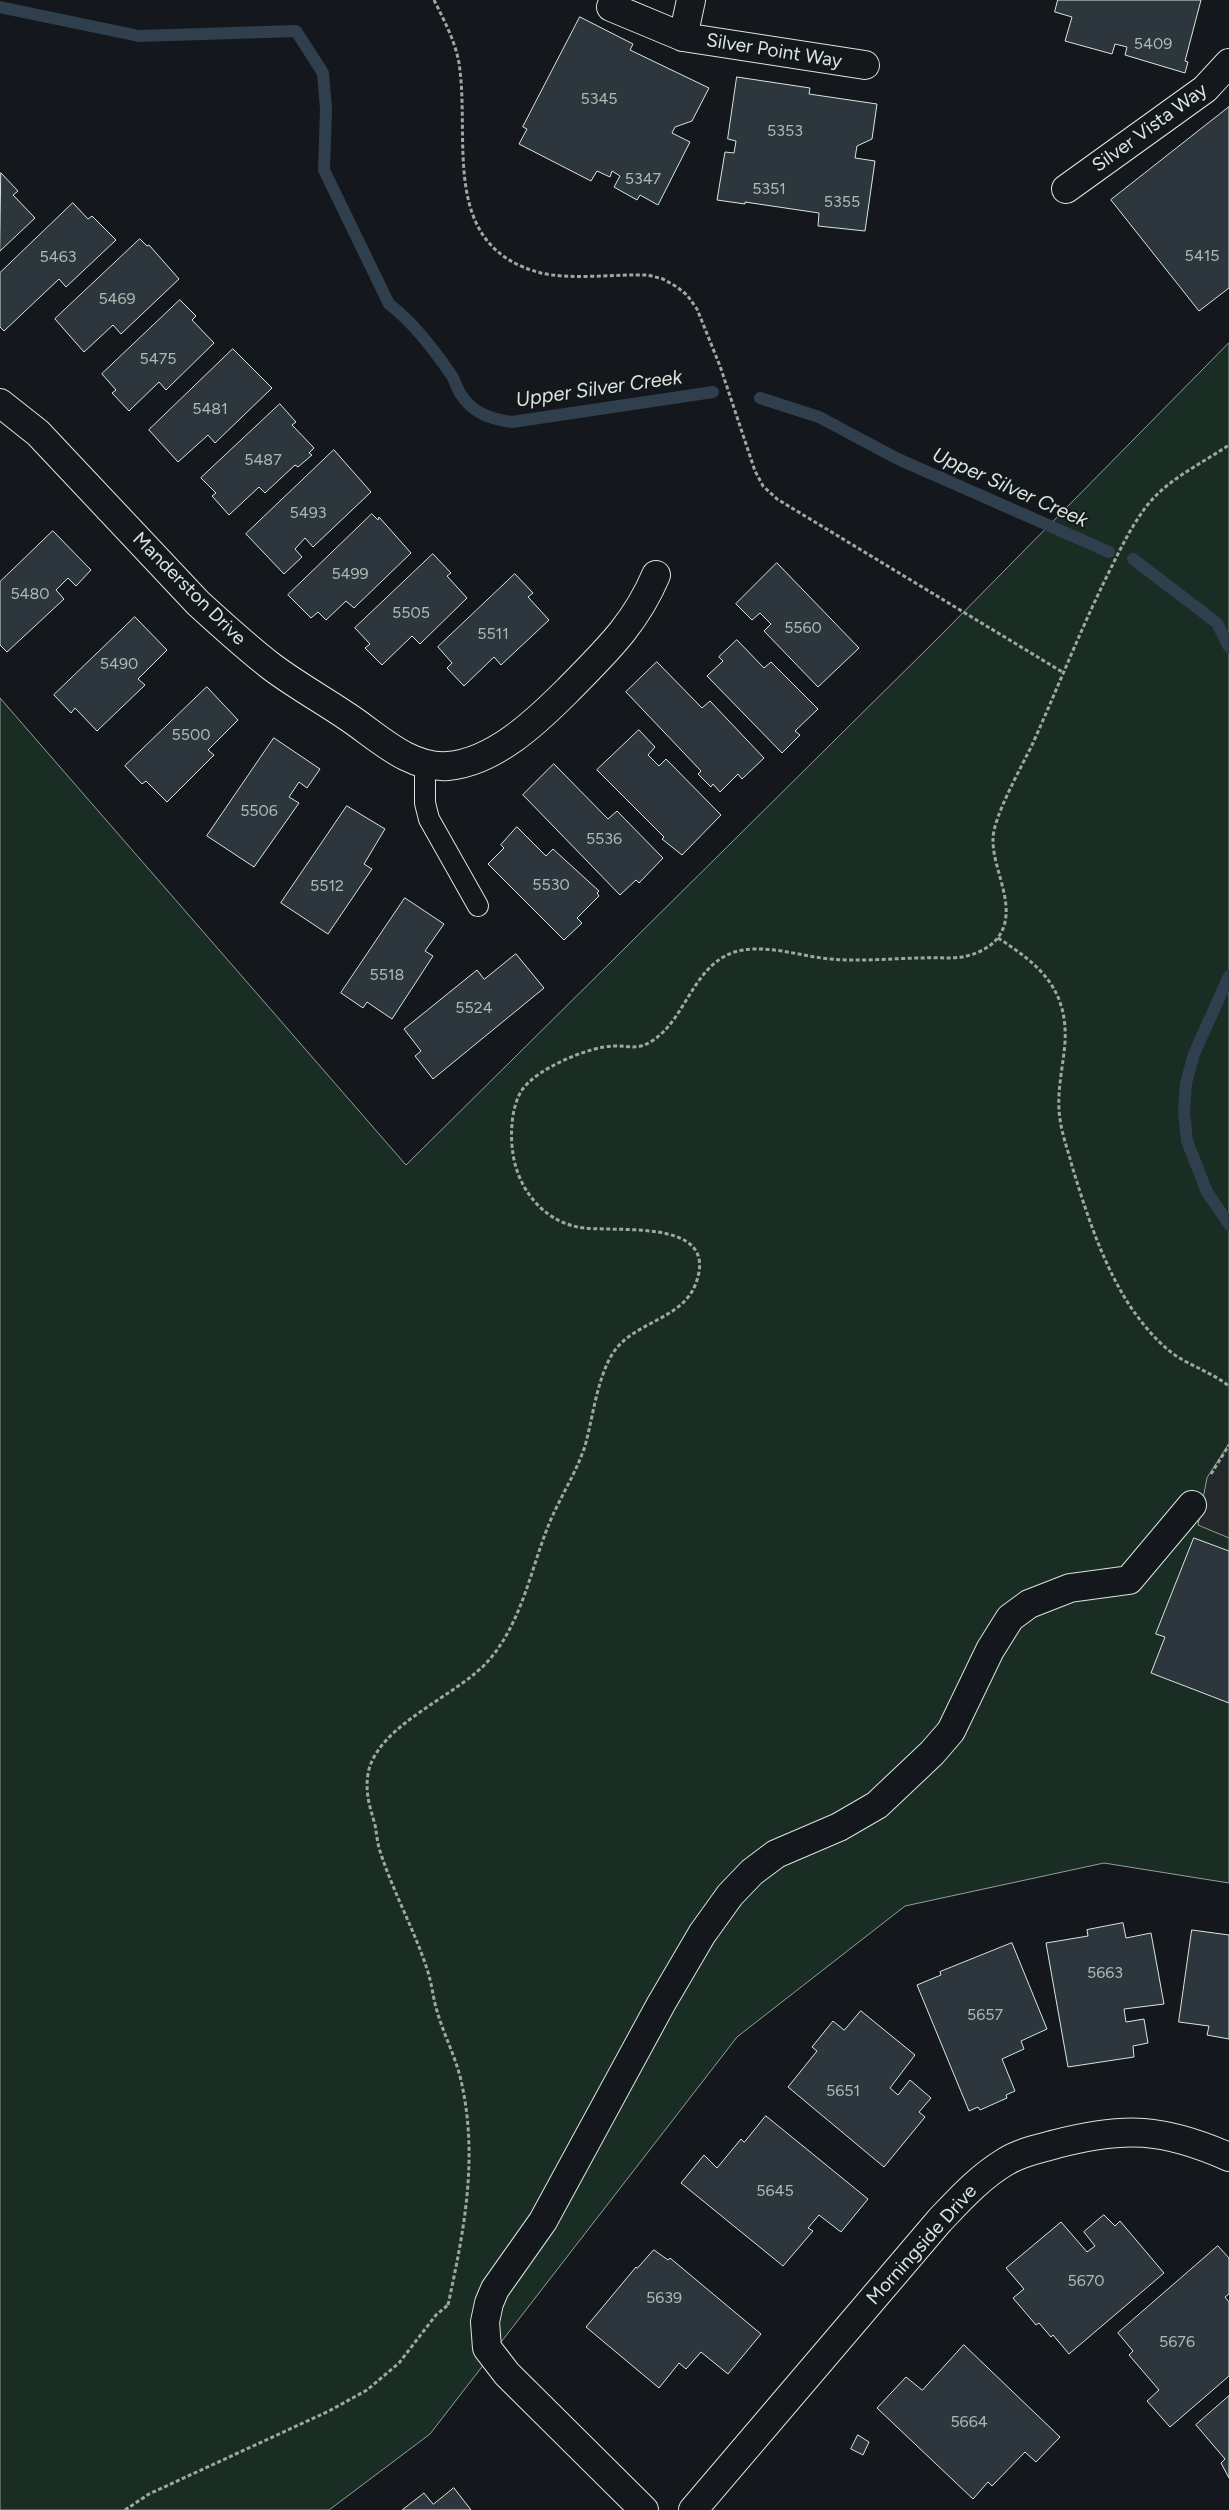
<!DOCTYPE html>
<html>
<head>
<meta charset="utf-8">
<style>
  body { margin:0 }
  canvas { display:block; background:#14181c }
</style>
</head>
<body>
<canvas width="1229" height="2510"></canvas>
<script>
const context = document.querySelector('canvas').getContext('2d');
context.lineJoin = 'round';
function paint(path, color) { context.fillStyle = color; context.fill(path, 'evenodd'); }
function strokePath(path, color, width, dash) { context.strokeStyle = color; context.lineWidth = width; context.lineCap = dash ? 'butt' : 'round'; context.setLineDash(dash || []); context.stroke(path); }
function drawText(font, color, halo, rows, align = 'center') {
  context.font = font + ' Figtree,sans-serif'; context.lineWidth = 4; context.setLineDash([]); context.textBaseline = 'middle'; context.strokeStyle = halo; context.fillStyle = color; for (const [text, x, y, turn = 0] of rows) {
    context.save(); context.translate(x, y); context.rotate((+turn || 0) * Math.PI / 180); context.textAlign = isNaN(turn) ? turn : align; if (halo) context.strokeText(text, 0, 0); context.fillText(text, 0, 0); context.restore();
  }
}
const green = new Path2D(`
  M1229 343V1883L1104 1863 905 1906 737 2037 430 2434 329 2510H0V698L406 1165 940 636Z`);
paint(green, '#1a2d24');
strokePath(green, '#939e99', 1);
const parking = new Path2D(`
  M1229 1444V1538L1198 1525 1207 1478Z`);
paint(parking, '#24282b');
strokePath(parking, '#939e99', 1);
strokePath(new Path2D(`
  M0 7 139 36 296 31 323 73 326 109 324 170 389 304C413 322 435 351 452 376 455 381 457 388 460 393 472 413 490 419 512 422L713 392
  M760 398 819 417 898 459 1109 552
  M1133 559 1217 623 1229 647
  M1229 976 1194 1054 1186 1083 1184 1112 1187 1141 1207 1192 1229 1224`), '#2f3f4d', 12);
const building = new Path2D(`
  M1058 0H1201L1185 61 1188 62 1185 73 1125 55 1127 47 1115 44 1112 54 1065 41 1072 17 1055 12Z
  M580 17 633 44 630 50 709 88 692 121 675 127 672 133 690 142 658 205 640 195 637 200 614 187 620 176 612 171 610 177 597 171 591 181 519 144 527 129 523 127Z
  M737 77 810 88 809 94 877 104 872 139 857 146 855 158 875 161 865 231 818 226 819 213 745 202V204L717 200 725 152 734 153 736 141 728 139Z
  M1229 107V288L1199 311 1111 200Z
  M1 173 18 191 13 195 35 218 0 251Z
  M73 203 88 219 92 216 116 240 66 287 59 279 4 331 0 327V273Z
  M140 239 147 246 149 245 179 279 121 334 113 325 84 352 55 319Z
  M180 300 196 316 192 320 214 343 166 390 159 382 129 411 112 393 116 390 102 374Z
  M233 349 272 388 215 443 208 435 178 462 149 430Z
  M280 404 296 422 292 425 314 448 309 453 312 455 298 467 295 465 265 493 259 487 229 515 212 496 216 493 201 478Z
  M334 450 371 492 313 547 305 538 295 549 302 557 284 574 246 534Z
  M372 514 378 520 379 517 411 553 354 608 346 601 326 620 318 612 311 618 288 595Z
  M53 531 91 570 76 586 68 578 56 590 64 599 7 652 0 645V582Z
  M433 554 451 573 447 576 467 598 420 644 412 636 382 665 365 648 370 644 355 628Z
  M777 563 859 648 818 687 764 631 771 624 760 613 752 620 736 604Z
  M515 574 533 593 528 597 549 620 501 665 494 657 464 686 447 668 452 663 438 647Z
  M135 617 167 650 138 679 145 685 97 731 75 708 71 713 54 695Z
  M737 640 764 668 771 662 818 709 795 731 800 735 782 753 707 676 723 661 719 657Z
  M657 662 702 708 710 701 764 758 742 779 738 774 720 792 713 784 711 787 698 774 701 771 626 692Z
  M207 687 238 720 208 750 214 755 167 802 146 781 142 784 125 766Z
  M639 730 655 747 648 755 659 766 666 759 721 815 682 855 662 839 664 837 597 770Z
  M274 738 320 769 307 788 299 782 289 797 299 803 254 867 207 836Z
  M554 764 608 819 617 811 663 858 639 883 636 880 620 895 523 795Z
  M347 806 385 829 364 864 372 869 328 934 281 903Z
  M517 827 546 856 553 849 599 891 597 893 599 896 577 918 582 923 564 940 488 864 504 848 501 845Z
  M405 898 444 924 425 951 433 956 392 1019 367 1002 363 1008 341 993Z
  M516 954 544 988 433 1079 415 1056 421 1051 404 1029 477 970 484 979Z
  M1194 1538 1229 1551V1703L1151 1673 1165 1637 1156 1634Z
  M1123 1923 1126 1938 1151 1933 1164 2004 1124 2009 1126 2022 1144 2019 1148 2043 1133 2046 1134 2057 1068 2067 1046 1943 1088 1936 1087 1930Z
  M1192 1930 1229 1935V2039L1207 2035 1209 2026 1179 2022Z
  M1012 1943 1047 2029 1021 2041 1024 2049 1002 2059 1015 2091 1006 2095 1007 2098 980 2110 978 2107 969 2111 917 1985 941 1975 940 1972Z
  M861 2011 915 2055 890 2088 898 2095 910 2080 931 2098 919 2112 925 2117 884 2167 788 2087 817 2051 812 2047 833 2021 844 2030Z
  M766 2116 868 2199 841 2232 819 2215 808 2228 813 2231 783 2266 681 2183 704 2155 717 2168 741 2139 744 2142Z
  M1104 2215 1115 2226 1120 2221 1164 2273 1069 2354 1053 2335 1051 2337 1039 2323 1036 2325 1013 2298 1024 2289 1006 2268 1061 2222 1087 2252 1095 2246 1084 2232Z
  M1218 2246 1229 2258V2294L1225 2297 1229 2302V2376L1170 2427 1147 2401 1159 2390 1129 2355 1133 2351 1118 2333Z
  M654 2250 668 2260 670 2258 761 2334 728 2374 701 2352 686 2369 679 2363 659 2388 586 2327 636 2267 637 2268Z
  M964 2345 1060 2437 1036 2462 1025 2452 992 2486 988 2482 973 2499 877 2408 906 2377 922 2390Z
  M1229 2396V2478L1221 2463 1225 2459 1196 2425Z
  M858 2435 869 2442 863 2455 851 2449Z
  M454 2488 471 2510H402L424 2493 433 2504Z`);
paint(building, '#2c363c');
strokePath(building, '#d8e6dc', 1);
const service = new Path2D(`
  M425 763V803L429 819 478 906`);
const minor = new Path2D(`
  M611 7 683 37 865 65
  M683 37 691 0
  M1066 189 1205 89 1229 63
  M0 403 38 433 198 603C222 625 246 647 272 667 296 685 323 700 348 717 377 736 409 769 448 766 494 762 536 722 567 691 604 653 635 625 656 575
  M644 2510 507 2374 487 2348 485 2322 489 2303 495 2289 543 2221 661 2004 702 1934 730 1895 752 1872 776 1854 839 1827 877 1805 932 1753 951 1731 990 1650 1010 1618 1029 1604 1070 1588 1129 1580 1192 1505
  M693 2510 940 2220C960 2199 980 2177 1005 2162 1020 2152 1039 2149 1056 2144 1125 2126 1163 2128 1229 2157`);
strokePath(service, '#d8e6dc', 22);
strokePath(minor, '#d8e6dc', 30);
strokePath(new Path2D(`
  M434 0C444 20 455 41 459 63 471 141 438 246 541 273 570 280 617 274 648 275L663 279 677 287 687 295 697 309 720 366 755 471 763 486 777 499 1064 673
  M998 938C1040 965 1068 989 1065 1043 1063 1068 1056 1093 1060 1119 1062 1135 1068 1150 1072 1166 1085 1209 1100 1255 1122 1293 1135 1316 1160 1348 1183 1360 1199 1369 1215 1375 1229 1386
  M1211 1474 1229 1445
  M448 2305C464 2231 478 2160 462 2085 457 2059 444 2036 437 2011 433 1998 432 1985 428 1972 415 1931 393 1892 380 1851 377 1842 377 1835 375 1825 370 1807 365 1794 368 1774 376 1725 458 1696 489 1660 521 1623 530 1573 547 1529 558 1500 575 1476 585 1446 593 1417 596 1385 610 1358 629 1321 682 1322 696 1283 721 1215 610 1234 578 1227 542 1220 518 1188 513 1154 510 1135 511 1107 522 1090 536 1069 589 1046 615 1046 630 1046 638 1050 652 1041 691 1016 694 950 754 949 780 948 805 957 831 959 861 962 893 958 923 958 936 957 949 959 962 957 974 955 988 949 996 940 1021 911 992 871 993 839 993 817 1022 766 1033 743 1058 687 1080 631 1107 576 1119 552 1130 528 1146 507 1166 480 1201 464 1229 445
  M125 2510 149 2494 329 2411 367 2390 399 2363 436 2315 448 2305`), '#9da8a2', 3, [4, 2.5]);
strokePath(service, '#14181c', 20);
strokePath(minor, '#14181c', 28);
drawText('16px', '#adbab4', null, [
  ["5409",1153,44],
  ["5345",599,99],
  ["5353",785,131],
  ["5347",643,179],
  ["5351",769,189],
  ["5355",842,202],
  ["5415",1202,256],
  ["5463",58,257],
  ["5469",117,299],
  ["5475",158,359],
  ["5481",210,409],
  ["5487",263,460],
  ["5493",308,513],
  ["5499",350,574],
  ["5480",30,594],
  ["5505",411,613],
  ["5560",803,628],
  ["5511",493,634],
  ["5490",119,664],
  ["5500",191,735],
  ["5506",259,811],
  ["5536",604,839],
  ["5530",551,885],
  ["5512",327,886],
  ["5518",387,975],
  ["5524",474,1008],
  ["5663",1105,1973],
  ["5657",985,2015],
  ["5651",843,2091],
  ["5645",775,2191],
  ["5670",1086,2281],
  ["5639",664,2298],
  ["5676",1177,2342],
  ["5664",969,2422]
]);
drawText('19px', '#d8e6dc', '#14181c', [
  ["Silver Point Way",774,51,9],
  ["Silver Vista Way",1150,128,-36],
  ["Manderston Drive",189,589,45],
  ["Morningside Drive",922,2245,-48]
]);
drawText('italic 20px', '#d8e6dc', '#14181c', [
  ["Upper Silver Creek",599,389,-8],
  ["Upper Silver Creek",1010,488,24]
]);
</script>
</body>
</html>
